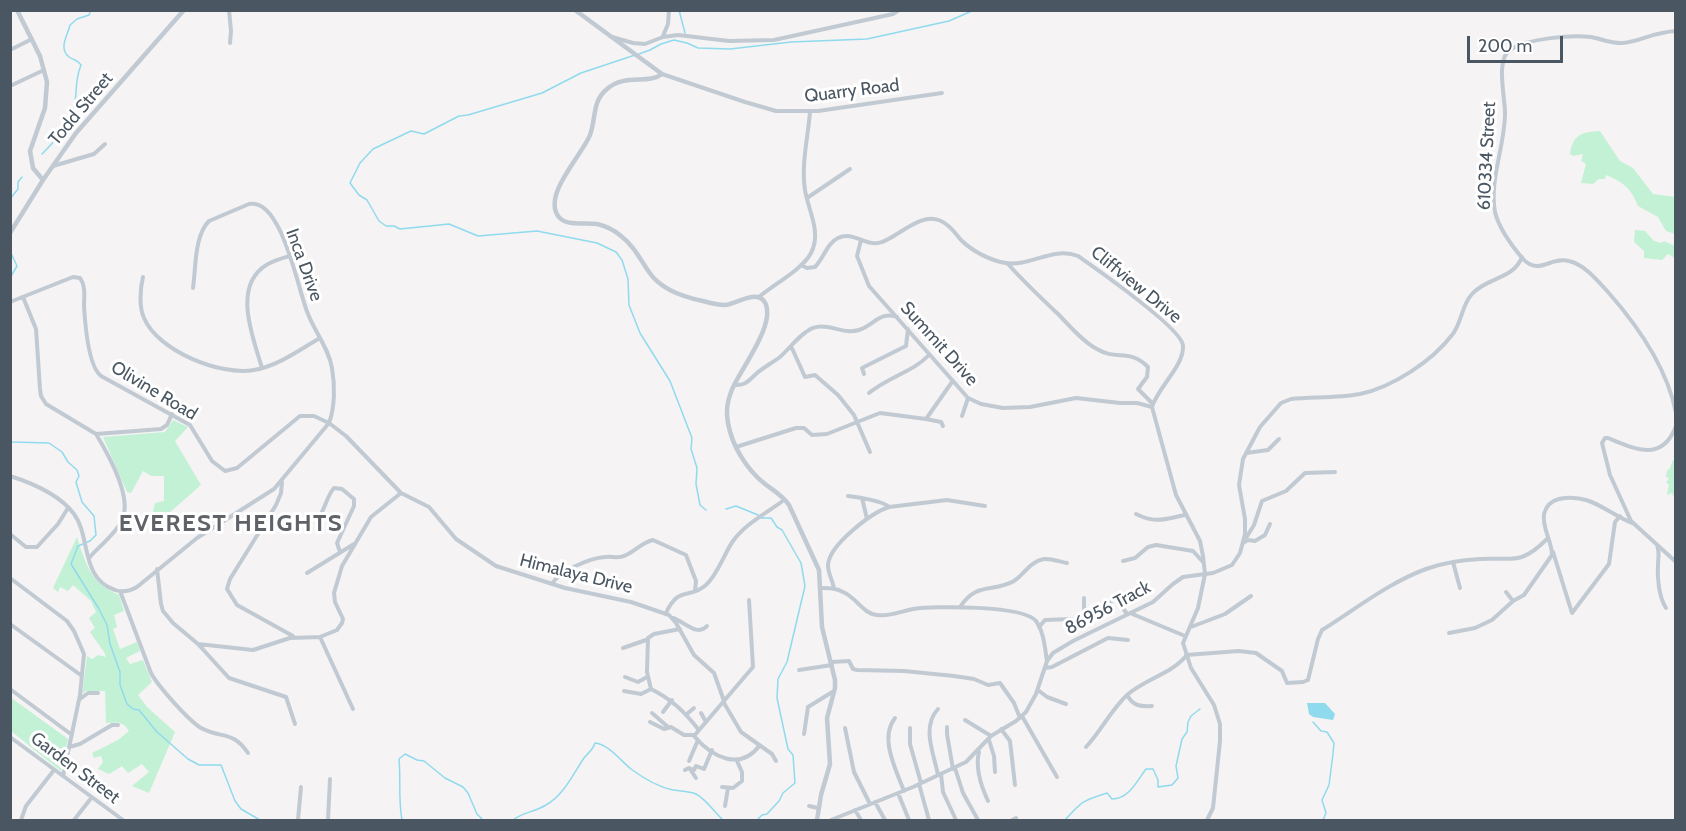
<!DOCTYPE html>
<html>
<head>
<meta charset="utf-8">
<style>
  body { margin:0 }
  #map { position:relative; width:1686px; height:831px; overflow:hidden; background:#f5f3f3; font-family:Cabin,sans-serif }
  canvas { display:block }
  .frame { position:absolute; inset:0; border:12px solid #4a5661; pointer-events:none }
  .scale { position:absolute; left:1467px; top:36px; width:96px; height:27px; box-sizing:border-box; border:3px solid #4a5661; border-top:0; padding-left:8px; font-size:18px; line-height:21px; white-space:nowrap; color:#4a5661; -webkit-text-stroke:4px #fff; paint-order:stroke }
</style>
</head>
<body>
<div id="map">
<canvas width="1686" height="831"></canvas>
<div class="frame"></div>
<div class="scale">200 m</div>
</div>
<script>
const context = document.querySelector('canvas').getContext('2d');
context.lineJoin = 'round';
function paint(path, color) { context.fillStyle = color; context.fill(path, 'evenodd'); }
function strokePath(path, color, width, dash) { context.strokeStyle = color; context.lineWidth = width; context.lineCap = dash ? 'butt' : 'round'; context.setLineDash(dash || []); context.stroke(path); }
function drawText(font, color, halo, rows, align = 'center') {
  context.font = font + ' Cabin,sans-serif'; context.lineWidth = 6; context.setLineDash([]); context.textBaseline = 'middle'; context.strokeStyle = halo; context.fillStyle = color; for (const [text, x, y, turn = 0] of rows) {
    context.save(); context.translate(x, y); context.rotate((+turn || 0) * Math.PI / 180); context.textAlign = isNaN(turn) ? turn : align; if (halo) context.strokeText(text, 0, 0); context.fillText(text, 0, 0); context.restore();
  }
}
paint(new Path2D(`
  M1600 131 1620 161 1633 168 1653 194 1675 197V234L1666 231 1658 217 1638 206C1631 188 1623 182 1606 175L1605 179H1599L1593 184 1581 183 1586 164 1581 161 1583 154 1573 156 1570 154C1573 134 1582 132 1600 131Z
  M1635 230 1645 231 1654 241 1661 243 1664 241 1675 246V258L1668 254 1662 260 1644 258V251L1634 242Z
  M173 420 188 427 175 441 201 485 161 520 152 516 155 503 164 501V476H151L143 471 131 493 127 492 103 437 165 432Z
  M1673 460H1675V499L1672 493 1667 495 1669 484 1666 483 1669 478 1666 477 1667 471 1670 468Z
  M77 537C86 565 90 582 119 595L124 611 114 615 117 627 113 629 120 649 137 642 140 651 126 658 130 664 143 660 152 682 138 695 147 707 175 732 149 793 132 786 149 772 142 764 128 773 122 766 109 774 98 769 103 762 101 756 94 758 92 753 118 740 129 731C123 721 116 722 106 723L105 691H85L82 695 87 656 92 659 98 655 106 657 104 652 90 632 95 628 89 618 96 612 91 601 73 585 68 591 60 587 58 592 53 588Z
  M10 697 68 739 61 771 11 731Z`), '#c3f1d5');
paint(new Path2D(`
  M1307 703H1325L1335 714 1333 720 1313 717 1309 714Z`), '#90daee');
strokePath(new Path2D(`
  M679 10 685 33
  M639 54 650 50 661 44 674 40 687 43 698 48 730 49 791 42 867 39 949 21 974 10
  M635 55 581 73 542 93 468 115 459 116 424 134 411 131 373 149 360 163 350 183 359 195 367 200 379 221 386 226H394L400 229 449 224 478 236 537 231 597 243 616 252 622 260 628 279 629 305 640 333 670 381 692 438 691 449 697 468 696 484 700 505 706 510
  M42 154C56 140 72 123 75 103 77 88 75 80 81 65 77 59 75 61 69 57 58 48 68 35 70 25L77 19 89 15 91 10
  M10 199 18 189V182L22 177
  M10 251 17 266 10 278
  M10 439 12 442 49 443 62 452 68 462 77 470 79 476 76 482 82 502 94 516 96 535 90 541 78 546 71 564 99 609 107 625 110 644 120 672V685L127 704 133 709 139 710 157 732 188 759 199 765H221L235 801 241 809 260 820
  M726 509 736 506 758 515
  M1313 722 1321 731 1327 732 1334 743 1333 754 1329 785 1322 800 1326 813 1323 820
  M402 820C398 799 401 780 399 759L405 754 417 760 424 761 445 778 463 787 468 793 477 814 483 820
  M513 820C523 812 535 812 546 805 564 795 573 774 584 758 588 753 593 750 595 743 608 744 621 761 631 769 643 778 658 787 673 790 680 791 690 791 696 794 706 799 715 813 723 820
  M757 820 762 815 767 814 779 801 783 793 795 783 793 755 788 749 777 698 778 679 787 662 805 586 801 563 782 530 777 527 771 518H761
  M1065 820C1082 801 1082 801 1107 793L1112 799C1129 799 1137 781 1146 769H1153L1158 780V787L1172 785 1178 778 1176 766 1182 739 1187 732 1188 722 1191 716 1200 709`), '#90daee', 1.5);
strokePath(new Path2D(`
  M229 10 231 31 230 43
  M1676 31C1654 32 1641 41 1623 43 1612 44 1602 39 1591 37 1570 35 1531 38 1511 49 1495 58 1505 96 1505 113 1505 146 1489 180 1495 212 1499 229 1512 246 1523 259 1539 276 1551 256 1569 261 1585 265 1597 280 1608 292 1638 326 1667 367 1676 413
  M663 36 668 24 669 10
  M612 37 633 43 645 44 663 37 678 35 729 41 774 40 893 14 899 10
  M10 50 32 39
  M662 74 745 102 776 111H818L942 93
  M10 86 44 70
  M53 166 94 154 105 144
  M807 198 850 169
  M861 240 857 256 869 286 968 398 981 404 1003 408 1030 407 1076 398 1120 403H1137L1152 407
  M1008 264C1024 282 1041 298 1058 314 1070 326 1082 341 1097 349 1116 361 1130 348 1148 367L1147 377 1138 389 1153 404
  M801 265 807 268 815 267C824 258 827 243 838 238 853 230 867 248 882 242 899 236 922 211 941 221 950 225 955 233 961 240 972 251 991 261 1006 263 1030 267 1053 246 1078 256 1095 268 1183 329 1183 346 1184 366 1158 387 1152 407L1176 495 1200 541 1203 556 1205 574 1198 608 1183 643 1191 668 1214 705 1220 724V741L1213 808 1207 820
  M143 277C140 289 139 307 144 318 158 351 220 376 254 370 278 366 299 350 320 338
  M23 297 36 329 40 389 41 396 46 404 96 434 161 429 167 425 172 414
  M759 297C773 285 803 269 811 253 822 232 808 210 805 190 801 165 808 137 810 112
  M10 302 73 277 80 278C86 286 84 296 84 306 85 323 88 366 101 376L190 425 212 461 225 471 237 468 300 416H314L329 423C335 407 335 385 332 368 329 349 315 332 308 314 298 291 282 197 249 204L209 221C194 236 196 268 193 288
  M791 346 805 377 815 375 838 395 854 415 870 452
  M262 368C253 337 231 285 268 264 275 260 283 258 290 256
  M864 374 862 368 906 346 908 329
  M734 385C746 386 749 380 757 373 764 367 772 363 780 357 789 349 796 339 806 332 824 318 841 336 859 330 874 325 880 311 897 317
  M869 393C888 377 913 372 929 355
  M962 416 968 398
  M926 419 941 422 943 426
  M1676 426C1662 463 1635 449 1608 438H1605L1602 443 1610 475 1631 521 1676 562
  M736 447 796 428H804L812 435 827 434 880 413 926 419 952 382
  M1246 453 1268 450 1279 439
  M10 476C32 483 60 495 74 514 91 537 80 578 115 590 123 593 130 591 137 587L197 538 274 489 329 423 346 436 401 493 429 507 456 539 496 566 565 588 631 602 669 615 676 623 694 655 714 673 724 701
  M282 482 281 493 276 505 230 579 227 589 237 605 293 636
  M848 496C858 497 883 501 889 507
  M862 498 867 519
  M1136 514C1156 524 1165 519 1185 515
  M317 520C325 511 326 497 334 488L342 489 354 499V506L337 543 340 552
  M1270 524 1265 535 1255 541 1248 540 1243 543 1254 525 1262 501 1286 491 1305 473 1335 472
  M10 534 26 547H37L58 524 68 508
  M1657 545C1660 553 1658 557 1658 565 1657 578 1659 597 1666 608
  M1553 552 1572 613 1609 564 1615 522 1620 516
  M89 558C99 546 116 534 122 520 133 497 108 454 96 434
  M1123 561 1135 558 1148 547 1156 545 1193 551 1203 562
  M1453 562 1460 588
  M157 569 161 604 163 611 173 623 198 644 229 678 286 697 295 724
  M307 573 354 544
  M10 578 67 621 74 631 84 654 80 695 63 776
  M552 584C559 571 590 558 605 557 612 556 618 559 624 556 635 552 642 542 653 540L686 555 696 581 695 591
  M821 588C829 588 836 588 843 592 856 597 863 614 877 615 889 617 902 611 913 609 935 606 1023 605 1036 621 1044 632 1045 649 1047 661
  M834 589C833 581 828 574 828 565 829 545 871 513 889 507L947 500 985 506
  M120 591 151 673C158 686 188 720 201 728 221 739 233 730 248 753
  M1506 592 1513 601 1524 595 1552 555C1552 541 1542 529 1544 514 1546 506 1551 501 1559 499 1589 492 1607 513 1632 523
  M1084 598V609L1089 614 1098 611 1116 598 1127 614
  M749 600 753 667 694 736C712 757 740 772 760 745
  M960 607C977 581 993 593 1014 581 1024 575 1030 561 1044 559 1051 558 1060 562 1067 563
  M666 613C679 585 689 600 706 585 718 574 724 554 733 541 746 523 767 513 784 500
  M1130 613 1185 636
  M673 618C685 622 697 637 707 626
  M10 624 82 676
  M1039 627 1045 620 1071 619
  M1191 627 1225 614 1251 596
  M680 629 654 634 648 638 647 672 651 689C671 699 684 711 698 729
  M1449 633 1475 628 1492 620 1513 601
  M320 637 353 709
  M198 644 253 650 290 638 320 637 337 630 342 623 343 619 335 602 334 593 342 566 371 517 401 493
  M623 648 646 640
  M1186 655 1239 651 1256 653 1282 671 1287 683 1303 682 1308 680 1318 639 1322 630C1356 609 1388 583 1426 569 1442 563 1462 560 1480 559 1513 557 1520 566 1547 539
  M832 662 849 661 853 669 857 670 904 671 954 676 974 679 988 685 1000 683 1014 703 1020 718
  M1045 668 1052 667 1108 638 1128 640
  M799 670 832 665
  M625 677 638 682 647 677
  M10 689 72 735
  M1038 690 1047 697 1066 704
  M624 691 641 694 651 689
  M1127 695C1133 706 1141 707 1152 706
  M80 699 88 693H98
  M724 703 741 732 772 754 776 761
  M938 709C921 727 934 754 938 775
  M663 712 672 700
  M652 713 668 727
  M701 713 706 722
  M687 714 694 708
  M1022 716 1057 777
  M895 718C879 738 896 770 904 791
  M965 720 991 736
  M650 722 664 729 671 727 684 735H694
  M947 727V734L953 769
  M845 728 854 772 870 804
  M910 728V744L921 783
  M1001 729 1010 741 1015 785
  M804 734 808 707 834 691
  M10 737 123 820
  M989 740 994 756 995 772
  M69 747 80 744 112 725H118
  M1086 747C1101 731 1111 710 1127 695 1145 679 1171 674 1186 656
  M979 752C975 768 981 786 988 801
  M689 761 698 740
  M955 768 963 793 978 820
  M690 769 696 778
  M685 770 689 768 694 770 696 766 704 769 712 750
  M941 774 943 792 956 820
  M919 784 929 820
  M722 787 733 788 742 781V772L737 761
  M898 793 909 820
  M875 802 885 820
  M725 806 728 788
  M809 806 818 808
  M855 810 861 820
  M21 820 26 806 54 770
  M74 820 92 797
  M298 820 301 787
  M328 820 330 779
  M831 820 913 787 966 762 991 736 1016 721 1026 712 1036 694 1047 661 1053 653 1073 641 1153 602 1173 584 1183 577 1213 573 1232 565 1240 553 1245 534V519L1239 485 1243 459 1260 427 1281 403 1291 399C1314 397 1338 398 1360 394 1393 387 1432 361 1452 335 1462 323 1461 306 1472 294 1487 277 1513 280 1522 257
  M1012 820 1016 818`), '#c1cad2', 4);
strokePath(new Path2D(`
  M17 10 40 56 47 82 45 108 30 151 33 168 43 180
  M575 10 662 74C648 85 625 73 607 89 592 101 596 119 590 135 582 155 543 194 558 216 566 227 585 222 597 224 606 226 614 230 621 236 634 246 640 259 649 272 661 290 683 297 703 301 710 303 718 305 725 305 736 304 755 290 764 301 779 322 738 372 731 392 727 402 726 413 728 423 732 446 747 470 765 484 774 491 782 495 789 505L819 570 822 627 835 680V688L827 718 830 764 821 795 817 820
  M10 233 43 180 76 133 184 10`), '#c1cad2', 4.5);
drawText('18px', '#4a5661', '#fff', [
  ["Quarry Road",852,91,-7],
  ["Todd Street",81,109,-50],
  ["610334 Street",1487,156,-87],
  ["Inca Drive",304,265,70],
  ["Cliffview Drive",1136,285,39],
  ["Summit Drive",939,344,48],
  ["Olivine Road",154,391,31],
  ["Himalaya Drive",576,574,14],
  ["86956 Track",1108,608,-28],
  ["Garden Street",75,768,37]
]);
context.letterSpacing = '1.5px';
drawText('bold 24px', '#5f6368', '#fff', [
  ["EVEREST HEIGHTS",231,524]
]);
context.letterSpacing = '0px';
</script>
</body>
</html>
